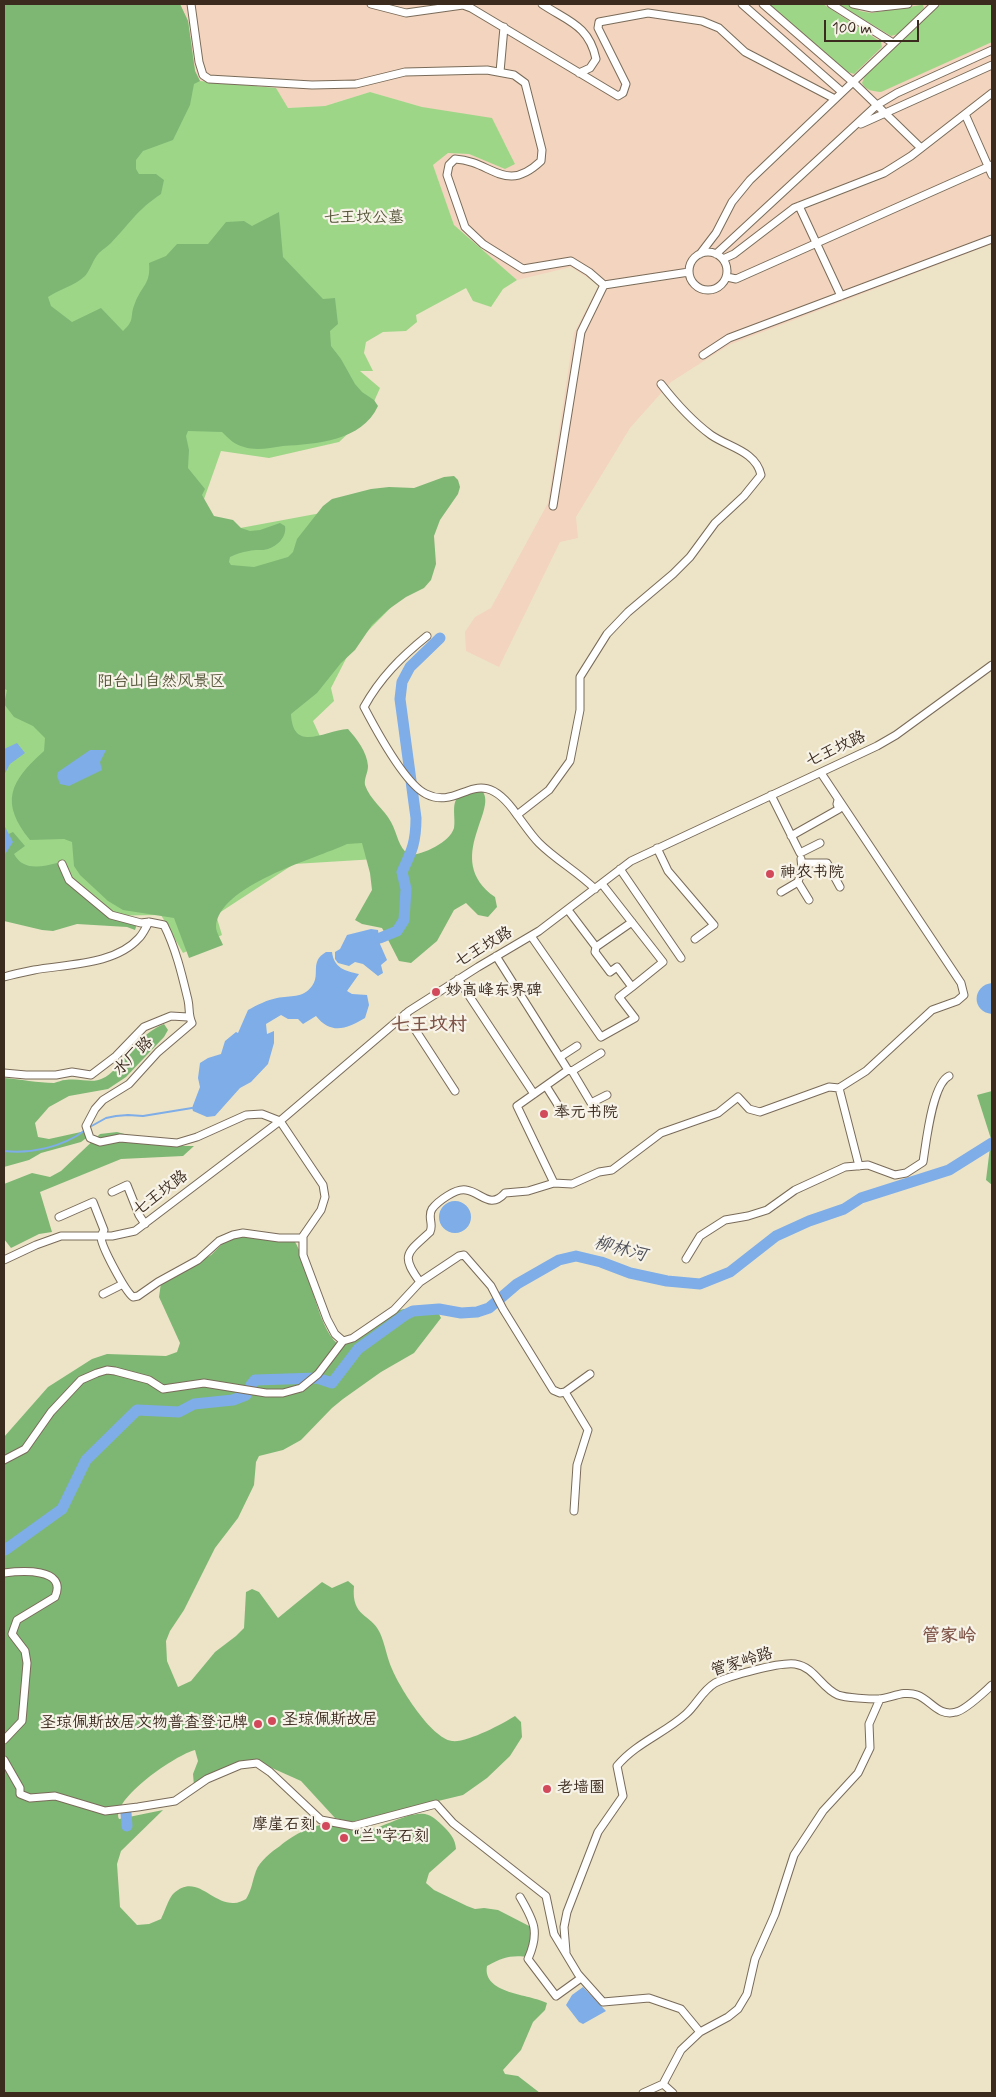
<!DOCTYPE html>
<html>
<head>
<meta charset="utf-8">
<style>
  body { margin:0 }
  #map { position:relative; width:996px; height:2097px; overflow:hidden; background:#ede4c7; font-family:Mynerve,sans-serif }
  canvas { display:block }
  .frame { position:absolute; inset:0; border:5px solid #3b2a1e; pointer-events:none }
  .scale { position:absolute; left:824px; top:20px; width:95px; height:22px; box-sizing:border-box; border:2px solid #3b2a1e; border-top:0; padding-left:6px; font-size:15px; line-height:18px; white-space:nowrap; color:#3b2a1e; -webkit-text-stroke:4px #f7f3e8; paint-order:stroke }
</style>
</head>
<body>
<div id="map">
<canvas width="996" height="2097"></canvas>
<div class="frame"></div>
<div class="scale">100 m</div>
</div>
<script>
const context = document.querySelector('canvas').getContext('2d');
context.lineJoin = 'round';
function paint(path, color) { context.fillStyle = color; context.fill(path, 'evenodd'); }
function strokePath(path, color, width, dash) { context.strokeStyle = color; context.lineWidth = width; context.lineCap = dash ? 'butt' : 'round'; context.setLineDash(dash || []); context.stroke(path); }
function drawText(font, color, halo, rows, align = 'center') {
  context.font = font + ' Mynerve,"LXGW WenKai TC",sans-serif'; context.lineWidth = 4.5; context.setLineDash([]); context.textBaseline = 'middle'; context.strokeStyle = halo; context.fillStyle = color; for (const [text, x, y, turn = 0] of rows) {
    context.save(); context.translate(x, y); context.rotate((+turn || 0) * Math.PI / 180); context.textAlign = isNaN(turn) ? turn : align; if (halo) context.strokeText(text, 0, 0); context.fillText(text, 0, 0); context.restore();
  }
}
paint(new Path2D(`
  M180 4H992V244L729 345 671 382 630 428 576 517 578 538 560 542 499 667 466 651 465 632 475 617 491 608 548 503 574 333 599 285 571 267 517 280 454 225 433 165 448 153 469 154 487 161 515 164 505 143 422 107 370 92 325 106 287 108 276 88 200 81 195 71 188 21Z`), '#f3d4be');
paint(new Path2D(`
  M4 4H180L188 21 195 71 200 81 276 88 288 108 325 106 370 92 422 107 492 118 515 164 505 169 469 154 448 153 433 165 454 225 517 280 503 289 491 307 473 301 466 288 416 315 417 322 406 331 383 332 366 342 364 353 373 371H360L380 388 368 415 339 442 269 458 221 451 197 519 208 534 407 497 429 533V569L352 647 331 688 334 701 313 721 376 859 294 864 216 915 222 935 183 953 161 915 90 916 4 913Z
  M769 4H823L881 42 882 47 854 74 848 72Z
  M838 4H850L860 11 871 13 921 5H923L924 8 898 34 891 36Z
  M940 4H992V42L881 92C873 91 866 91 862 83L865 76Z`), '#9ed688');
paint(new Path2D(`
  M4 4H180L188 21 195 71 200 81 194 84 190 105 173 140 143 151 136 160V169L139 174H156L164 180 161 194C137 210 130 223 111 243 108 246 103 249 99 253 93 259 91 269 85 276 74 286 60 289 48 297L51 306 72 322 101 308 123 331C136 319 129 317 135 303 142 285 151 284 149 263L166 256 177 244H208L226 222 244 221 252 226 279 212 283 257 323 299 335 298 338 324 330 331 331 346 341 359 355 384 362 392 374 400 378 406C362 441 316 444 283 446 270 448 256 451 244 447 235 445 229 439 222 432L188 431 186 436 189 450 188 468 205 489 202 495 214 516 233 520 241 528 250 531 260 530 280 523 285 526C287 536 278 546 268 549 262 551 255 549 249 551 242 552 236 554 230 557L229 562 231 565 254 567 288 557 293 552 297 539 323 506 332 499 371 489 389 487 414 488 444 477 454 476 458 480 460 487 458 494 440 520 434 536 436 564 431 580 424 588 406 597 389 609 372 625 355 650 341 663 317 693 291 714C293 754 325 730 348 729 357 739 367 752 368 766 368 773 364 778 365 785 370 800 384 809 391 822 398 835 398 847 409 855 423 855 450 842 454 828 456 819 451 804 458 797 463 793 474 791 480 789 503 806 441 859 495 897L497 907 488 917 478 915 466 903 454 910 437 941 411 963 399 961 382 928 362 924 355 920 372 890 370 873 362 843 347 844C315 859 218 885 216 927 216 932 221 940 223 945L189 958 174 918 123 910 108 901 80 875 74 866 72 842 64 839 30 840C0 803 9 782 44 751L45 738 33 726 14 717 4 704 7 690 4 689Z
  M13 832 25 846 14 854C23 871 41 867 57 863L67 878 107 911 137 924 135 930 127 927 77 924 53 931 42 930 4 921V836Z
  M164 1024 168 1030 164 1037 126 1077 108 1089 69 1096 49 1107 35 1123 38 1137 49 1139 90 1130 89 1136 81 1142 41 1153 29 1160 4 1167V1078C20 1079 38 1083 54 1083 58 1082 62 1080 65 1080 88 1077 96 1089 116 1068 132 1051 142 1033 164 1024Z
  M992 1091V1185L986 1180 991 1139 977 1095Z
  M117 1132 169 1146H194L183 1156 121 1159 40 1192 52 1232 39 1234 11 1248 4 1239V1184L32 1173 50 1177 61 1171 100 1134Z
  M249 1234 294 1240C310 1266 316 1326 338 1344 343 1343 349 1343 354 1341 361 1339 366 1332 372 1327 394 1307 410 1305 438 1312L441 1318 414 1353 381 1372 343 1399 332 1408 301 1440 283 1450 259 1456 256 1462 254 1485 238 1518 215 1548 184 1610 170 1631 166 1641 167 1661 178 1687 191 1681 215 1652 236 1636 244 1628 246 1592 252 1589 259 1592 278 1618 322 1582 332 1588 348 1581 354 1586C351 1618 371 1613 380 1633 385 1644 387 1658 392 1669 400 1688 431 1738 452 1741 467 1743 502 1724 515 1716L521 1722 522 1737 510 1756 487 1778 463 1795 351 1822 335 1818 301 1781 263 1764 248 1762 194 1786 193 1774 198 1761 195 1750C177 1754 111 1799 119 1819L163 1810 121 1851 117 1864 120 1907 137 1925 149 1924 161 1919C164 1913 169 1898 173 1894 196 1872 211 1904 234 1903 238 1903 242 1901 246 1899 252 1889 252 1882 256 1871 259 1862 272 1851 280 1846 291 1837 313 1823 328 1825 341 1827 353 1832 366 1830 384 1828 408 1811 425 1814 432 1815 439 1822 444 1827 451 1834 455 1839 456 1849L429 1873 426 1883 434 1890 467 1906 475 1909 484 1908 498 1910 533 1928 529 1957C510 1955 504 1957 487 1966 482 1994 530 1994 547 2003L545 2010 533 2022 521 2050 503 2070 505 2074 518 2076 540 2093H4V1437L48 1387 92 1359 107 1354 166 1356 177 1352 180 1343 159 1297 161 1283 211 1255 224 1242 234 1237Z`), '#7eb774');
paint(new Path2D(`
  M17 743 25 753 10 764 4 775V749Z
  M90 750H106L100 762 102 770 69 786 60 784 57 776 58 772Z
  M4 825 13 842 4 856Z
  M371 929 378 930 380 944 387 960 381 965 383 973 378 976 363 964 355 962 349 966 338 963 335 959V952L340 949 347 935Z
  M326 952H332C334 968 345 971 359 974L347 991 352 994 367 995 369 1005 365 1018C347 1029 331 1035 316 1016L303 1024 298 1019H288L281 1015 266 1024 267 1034 274 1031V1043L268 1064 251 1082 240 1088 215 1116 207 1117 193 1111 192 1108 200 1087 198 1078 200 1063 208 1058 221 1054 225 1041 236 1032 238 1033 248 1010C257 1005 267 1000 277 998 291 995 302 999 312 986 321 974 309 962 326 952Z
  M992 983V1014C971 1012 972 985 992 983Z
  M439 1217a16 16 0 1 1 32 0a16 16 0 1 1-32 0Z
  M583 1987 606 2011 583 2024 579 2022 566 2005 572 1995Z`), '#7eade8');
strokePath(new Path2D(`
  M88 1128 106 1118 116 1116 128 1115 143 1116 192 1108
  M4 1151C31 1154 62 1147 84 1131`), '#7eade8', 2);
strokePath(new Path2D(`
  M380 938 397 931 404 920 406 889 402 872C412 851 416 842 416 818L400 699 402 682 410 667 440 638
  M251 1385 255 1380 317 1378 332 1383 358 1349 405 1315 413 1311 439 1309 461 1313 477 1312 489 1308 517 1284 559 1260 576 1256 601 1262 630 1273 667 1281 700 1284 730 1272 776 1236 809 1221 844 1209 861 1198 949 1170 992 1143
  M5 1550 62 1509 86 1460 137 1410 179 1412 194 1404 233 1400 246 1395
  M126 1813 127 1826`), '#7eade8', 11);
const minor = new Path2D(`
  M191 4 199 62 203 75 209 79 312 85 356 84 405 72 487 70 514 75 525 83 542 150 541 161C505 195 492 161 455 159L449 165 447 175 465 227 483 244 523 269 571 261 589 272 604 285 581 332 553 506
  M371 4 406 13 463 5 471 8 618 96 623 93 626 84 598 28 599 22 648 13 702 21 719 28 745 52 835 99
  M542 4C567 21 589 25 596 59L590 68 579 73
  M742 4 842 92
  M763 4 853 82 921 148
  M831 4 893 43
  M853 4 872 8 908 4
  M500 72 504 27
  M965 114 992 175
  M861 124 992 65
  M799 206 841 296
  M689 271a19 19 0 1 1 38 0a19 19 0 1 1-38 0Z
  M700 254 716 233 732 202 750 180 935 4
  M716 254 877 105 897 93 992 50
  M723 259 734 254 794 208 884 173 911 156 992 93
  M727 277 736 279 992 165
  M604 285 689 272
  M703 355 729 338 992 239
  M427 636C401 657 380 678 364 707 375 728 405 784 426 794 462 812 478 758 517 815
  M771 795 800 853 820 843
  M791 836 839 809 837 804 838 800
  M657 848 668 871 714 925 695 939
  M801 859 802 869 798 882 809 900
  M802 863H827L840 887
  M620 869 681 958
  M595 889C578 872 556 860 539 843 531 835 524 824 517 815L549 790 570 761 580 710V677L607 634 628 612 673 574 690 557 715 523 744 496 761 475C756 451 728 447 711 435 692 421 675 402 661 384
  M781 892 798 882
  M568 910 596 947 595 952 610 972 617 967 632 987 663 962 602 884
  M531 936 601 1037 635 1018 619 997 632 987
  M596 947 632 922
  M496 956 568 1070 517 1106 554 1183
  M4 977C14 974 24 972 34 970 67 964 115 965 139 938 143 934 146 927 149 922
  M458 979 534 1094
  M405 1014 455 1091
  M560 1057 577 1046
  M568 1070 572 1071 591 1103 607 1095
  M572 1071 601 1053
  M4 1073 26 1075H56L72 1072 91 1075 116 1056 144 1027 171 1016 188 1017
  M546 1086 563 1113
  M839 1088 859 1166
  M112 1192 127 1185 139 1215 145 1224
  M59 1217 93 1202 104 1230C103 1232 101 1235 101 1237 101 1246 125 1291 133 1297L138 1296 158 1282 198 1260 219 1241 233 1235 243 1233 279 1238H303
  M686 1259 700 1236 725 1220 748 1216 767 1210 795 1190 845 1167 868 1165 895 1175 906 1173 923 1162C926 1144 932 1084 949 1076
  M4 1260 36 1245 61 1236H112L135 1231 280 1121 409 1011 478 967 539 931 631 861 877 746 896 735 992 665
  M420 1282C400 1255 407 1253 430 1232 434 1224 427 1217 432 1209 438 1201 456 1188 466 1190 481 1192 490 1210 505 1193L528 1191 554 1183 572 1184 599 1172 612 1170 661 1133 718 1113 738 1097 749 1109 760 1112 829 1087 839 1088 866 1071 932 1010 957 1001 964 995 961 983 821 773
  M103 1294 123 1284
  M343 1341 353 1338 394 1310 420 1282 459 1256 464 1255 491 1286 503 1309 553 1390 560 1393 565 1392 590 1374
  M565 1392 588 1430 577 1465 574 1511
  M4 1460 25 1449 51 1412 81 1380 97 1373 107 1370 115 1371 149 1380 163 1389 204 1383 266 1393H283L301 1388 318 1374 343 1341 335 1334 327 1319 303 1255V1236L321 1210 325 1197 323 1185 280 1121 262 1114 246 1115 197 1137 177 1143 120 1138 100 1142 90 1138 86 1126 95 1109 103 1100 129 1084 158 1052 192 1023C188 1015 190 1009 188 1000 182 975 176 949 164 925L149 922 141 923 111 915 69 880 62 864
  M4 1573C20 1571 68 1567 55 1597L17 1620 12 1634 25 1651 27 1663 22 1721 4 1740
  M4 1760 20 1788V1794L30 1798 55 1796 105 1811 138 1807 175 1801 207 1779 240 1765 257 1763 270 1772 321 1820 353 1826 436 1804 453 1823 546 1896 554 1934 578 1974 603 2002 649 1998 681 2009 700 2032
  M520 1897C534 1921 540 1932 528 1959L556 1996 581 1978
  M566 1952 564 1927 567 1912 598 1832 623 1796 617 1766C636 1743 665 1733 686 1714 697 1704 702 1691 715 1683 729 1676 779 1662 795 1664 815 1667 821 1688 838 1695 846 1698 870 1699 879 1699 891 1698 904 1690 917 1695 931 1700 938 1717 956 1712 966 1710 984 1692 992 1685
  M663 2084 681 2050 700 2032 728 2017 738 2009 747 1994 755 1959 775 1914 794 1855 823 1811 858 1773 870 1748 869 1724 880 1699
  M643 2093 663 2084 673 2093`);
strokePath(minor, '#796b59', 9);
strokePath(minor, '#fff', 7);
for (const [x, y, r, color] of [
  [770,874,5,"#d1495b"],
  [436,992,5,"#d1495b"],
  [544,1114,5,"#d1495b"],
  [272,1721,5,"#d1495b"],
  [258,1724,5,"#d1495b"],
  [547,1789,5,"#d1495b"],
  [326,1826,5,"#d1495b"],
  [344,1838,5,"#d1495b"]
]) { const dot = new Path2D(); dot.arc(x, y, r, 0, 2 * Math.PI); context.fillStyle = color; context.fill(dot); strokePath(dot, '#f7f3e8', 2); }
drawText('16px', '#545538', '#f7f3e8', [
  ["七王坟公墓",364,219],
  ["阳台山自然风景区",161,683]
]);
drawText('16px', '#3b2a1e', '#f7f3e8', [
  ["七王坟路",836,750,-25],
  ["七王坟路",484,948,-31],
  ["水厂路",134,1057,-44],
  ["七王坟路",161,1194,-37],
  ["管家岭路",742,1663,-17]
]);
drawText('16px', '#3b2a1e', '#f7f3e8', [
  ["神农书院",780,874],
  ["妙高峰东界碑",446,992],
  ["奉元书院",554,1114],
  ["圣琼佩斯故居",282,1721],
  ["圣琼佩斯故居文物普查登记牌",248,1724,"right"],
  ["老墙圈",557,1789],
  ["摩崖石刻",316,1826,"right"],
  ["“兰”字石刻",354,1838]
], 'left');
drawText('italic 18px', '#4f515b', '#f7f3e8', [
  ["柳林河",620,1250,15]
]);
drawText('bold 18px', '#7f5448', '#f7f3e8', [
  ["管家岭",949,1637]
]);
drawText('bold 19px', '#7f5448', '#f7f3e8', [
  ["七王坟村",429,1026]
]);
</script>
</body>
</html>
